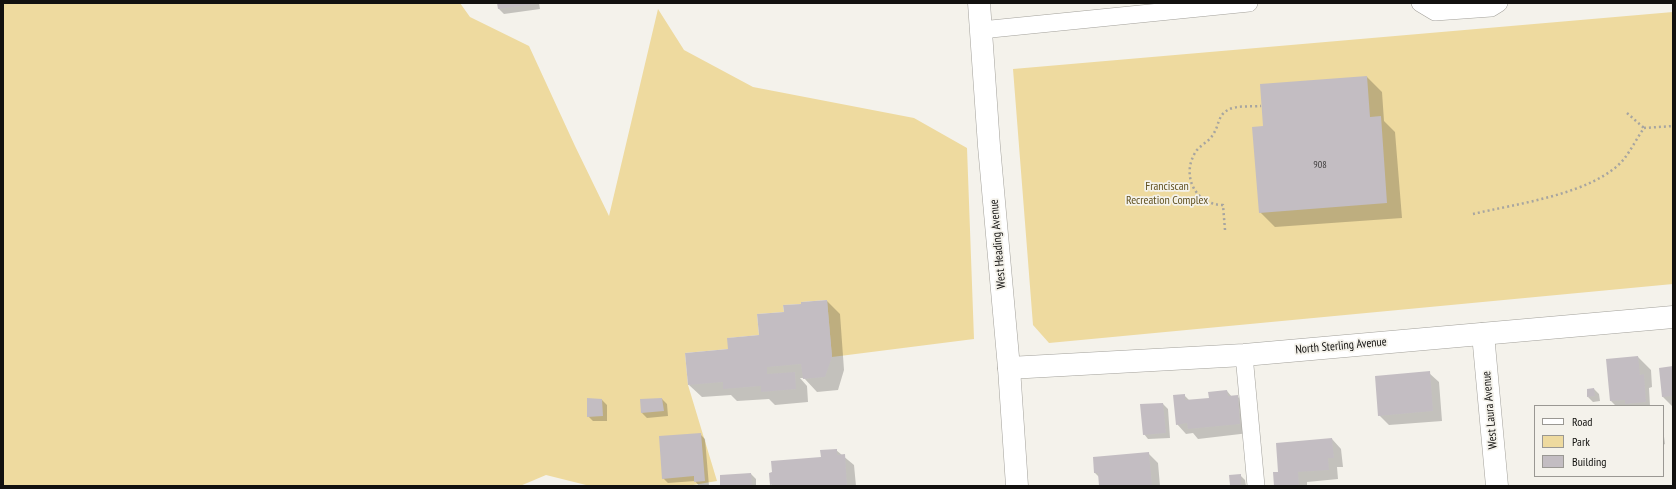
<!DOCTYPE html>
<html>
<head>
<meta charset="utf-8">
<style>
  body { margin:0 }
  #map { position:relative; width:1676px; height:489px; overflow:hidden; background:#f4f2eb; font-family:"PT Sans Narrow",sans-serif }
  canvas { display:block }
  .frame { position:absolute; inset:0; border:4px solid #12110f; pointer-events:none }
  .legend { position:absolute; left:1534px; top:405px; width:130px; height:72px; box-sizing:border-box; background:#f4f2eb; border:1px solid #9a9893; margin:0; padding:5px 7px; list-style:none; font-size:12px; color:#12110f }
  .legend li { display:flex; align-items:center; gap:8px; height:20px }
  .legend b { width:20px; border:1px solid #9a9893 }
</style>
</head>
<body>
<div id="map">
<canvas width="1676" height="489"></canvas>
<div class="frame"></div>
<ul class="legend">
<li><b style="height:5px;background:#fff"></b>Road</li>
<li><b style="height:11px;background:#eeda9f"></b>Park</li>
<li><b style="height:11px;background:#c3bdc2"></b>Building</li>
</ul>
</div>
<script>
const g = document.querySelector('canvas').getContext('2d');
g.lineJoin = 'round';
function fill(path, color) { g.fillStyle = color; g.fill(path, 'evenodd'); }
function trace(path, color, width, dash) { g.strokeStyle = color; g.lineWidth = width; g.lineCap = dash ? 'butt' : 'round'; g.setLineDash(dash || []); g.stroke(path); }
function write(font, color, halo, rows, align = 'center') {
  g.font = font + ' "PT Sans Narrow",sans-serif'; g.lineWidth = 3.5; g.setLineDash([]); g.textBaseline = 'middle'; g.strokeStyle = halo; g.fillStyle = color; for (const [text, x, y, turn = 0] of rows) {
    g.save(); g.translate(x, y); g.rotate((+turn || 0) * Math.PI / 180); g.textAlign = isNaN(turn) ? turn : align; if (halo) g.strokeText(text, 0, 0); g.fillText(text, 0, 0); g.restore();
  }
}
fill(new Path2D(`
  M 3,3 L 460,3 L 470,17 L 529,46 L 575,146 L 609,216 L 658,9 L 684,50 L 753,87 L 914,118 L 967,148 L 974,339 L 832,357 L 827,300 L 801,302 L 801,304 L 783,305 L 784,312 L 757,314 L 759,335 L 728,338 L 728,349 L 685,353 L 688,385 L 717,481 L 687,486 L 590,486 L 546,475 L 520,486 L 3,486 Z
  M 1673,12 L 1673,284 L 1049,343 L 1033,325 L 1013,69 Z`), '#eeda9f');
fill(new Path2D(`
  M 498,3 L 539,3 L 540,9 L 504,14 L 499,9 Z
  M 1367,77 L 1382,92 L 1384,121 L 1395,132 L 1402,218 L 1275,227 L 1260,212 L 1264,127 Z
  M 827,301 L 840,314 L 844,370 L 838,390 L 817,392 L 804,378 L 800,378 L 807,386 L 808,402 L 775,405 L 769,399 L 737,401 L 731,395 L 702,397 L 689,385 L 729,350 L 760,336 L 785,312 Z
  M 1638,357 L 1651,370 L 1652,387 L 1649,388 L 1650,406 L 1616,406 L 1611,401 Z
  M 1673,367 L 1673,406 L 1672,406 L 1663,397 Z
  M 1429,373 L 1439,382 L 1442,421 L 1389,425 L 1379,415 Z
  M 1594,389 L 1599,394 L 1600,401 L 1593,402 L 1588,397 Z
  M 1227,391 L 1232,397 L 1237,396 L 1247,406 L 1249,433 L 1198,439 L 1193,433 L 1186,434 L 1177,424 L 1184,395 L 1190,401 L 1210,399 Z
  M 662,399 L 667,404 L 668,416 L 647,418 L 642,413 L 641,400 Z
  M 602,400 L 607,405 L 607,421 L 593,421 L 588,416 Z
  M 1163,404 L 1168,409 L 1170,438 L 1148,439 L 1144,434 Z
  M 1663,429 L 1665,444 L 1663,445 Z
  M 700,434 L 705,439 L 709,486 L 699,486 L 695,481 L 668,483 L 663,478 Z
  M 1332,439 L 1341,449 L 1343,467 L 1337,467 L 1338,479 L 1307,482 L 1307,486 L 1275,486 L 1274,473 L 1280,473 Z
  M 836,450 L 854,465 L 856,486 L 773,486 L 771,484 Z
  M 1148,453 L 1158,463 L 1160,486 L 1100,486 L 1099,477 L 1095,473 Z
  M 751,474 L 756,479 L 756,486 L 721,486 Z
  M 1240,475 L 1245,480 L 1246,486 L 1232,486 L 1231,485 Z`), '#0003');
fill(new Path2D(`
  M 497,3 L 535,3 L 536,4 L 498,9 Z
  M 1367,76 L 1370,117 L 1381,116 L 1387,203 L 1259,213 L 1252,127 L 1263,126 L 1260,84 Z
  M 827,300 L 832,357 L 825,377 L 803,379 L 801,364 L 767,367 L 767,374 L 795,372 L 796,389 L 761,392 L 761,386 L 723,389 L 723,382 L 688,385 L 685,353 L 728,349 L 727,338 L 759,335 L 757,314 L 784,312 L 783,305 L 801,304 L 801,302 Z
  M 1638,356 L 1640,375 L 1644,374 L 1646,402 L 1625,404 L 1625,400 L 1610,401 L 1606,359 Z
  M 1673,366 L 1673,396 L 1662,397 L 1659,368 Z
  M 1430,371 L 1433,411 L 1378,416 L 1375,376 Z
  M 1594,388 L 1595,396 L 1587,397 L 1587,389 Z
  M 1227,390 L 1228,396 L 1238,395 L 1240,424 L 1188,429 L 1187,423 L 1176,425 L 1173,395 L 1185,394 L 1185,400 L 1209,398 L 1208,392 Z
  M 587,398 L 602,399 L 603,416 L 587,417 Z
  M 662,398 L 664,411 L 641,413 L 640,399 Z
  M 1163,403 L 1166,433 L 1143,435 L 1140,404 Z
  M 701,433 L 705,481 L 694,482 L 694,476 L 662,479 L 659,436 Z
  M 1332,438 L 1334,458 L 1328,458 L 1329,470 L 1298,472 L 1299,485 L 1274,486 L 1273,472 L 1278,472 L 1276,443 Z
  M 837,449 L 837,455 L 845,454 L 847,486 L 774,486 L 774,484 L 770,485 L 769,473 L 772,472 L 771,461 L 821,457 L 820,450 Z
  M 1149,452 L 1152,486 L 1099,486 L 1098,473 L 1094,473 L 1093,457 Z
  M 751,473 L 752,486 L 720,486 L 720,475 Z
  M 1241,474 L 1241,485 L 1230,485 L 1229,475 Z`), '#c3bdc2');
const service = new Path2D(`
  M 1420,3 L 1435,12 L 1491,8 L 1499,3
  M 981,30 L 1249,3
  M 1244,355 L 1256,486`);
const minor = new Path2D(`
  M 1483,334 L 1497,486
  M 1009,368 L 1017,486`);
const tertiary = new Path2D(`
  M 979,3 L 989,146 L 1009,368 L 1244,355 L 1673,317`);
trace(service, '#a2a09a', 18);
trace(minor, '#a2a09a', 23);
trace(tertiary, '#a2a09a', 23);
trace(new Path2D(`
  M 1627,113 L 1644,128
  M 1473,214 C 1515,204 1595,194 1624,159 C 1631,150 1637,138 1644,128 L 1673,126
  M 1225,230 L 1223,205 C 1194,205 1180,173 1197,150 C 1202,144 1210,141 1214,133 C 1219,125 1218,115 1228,110 C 1236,105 1252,107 1261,106`), '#a7a5a0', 2.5, [2, 3]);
trace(service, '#fff', 17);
trace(minor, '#fff', 22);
trace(tertiary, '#fff', 22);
write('10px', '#3e3c3c', null, [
  ["908",1320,165]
]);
write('12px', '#625221', '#f4f2eb', [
  ["Franciscan",1167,187],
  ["Recreation Complex",1167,201]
]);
write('12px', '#12110f', '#f4f2eb', [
  ["West Heading Avenue",998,244,-95],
  ["North Sterling Avenue",1341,346,-5],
  ["West Laura Avenue",1490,410,-95]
]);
</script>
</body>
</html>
